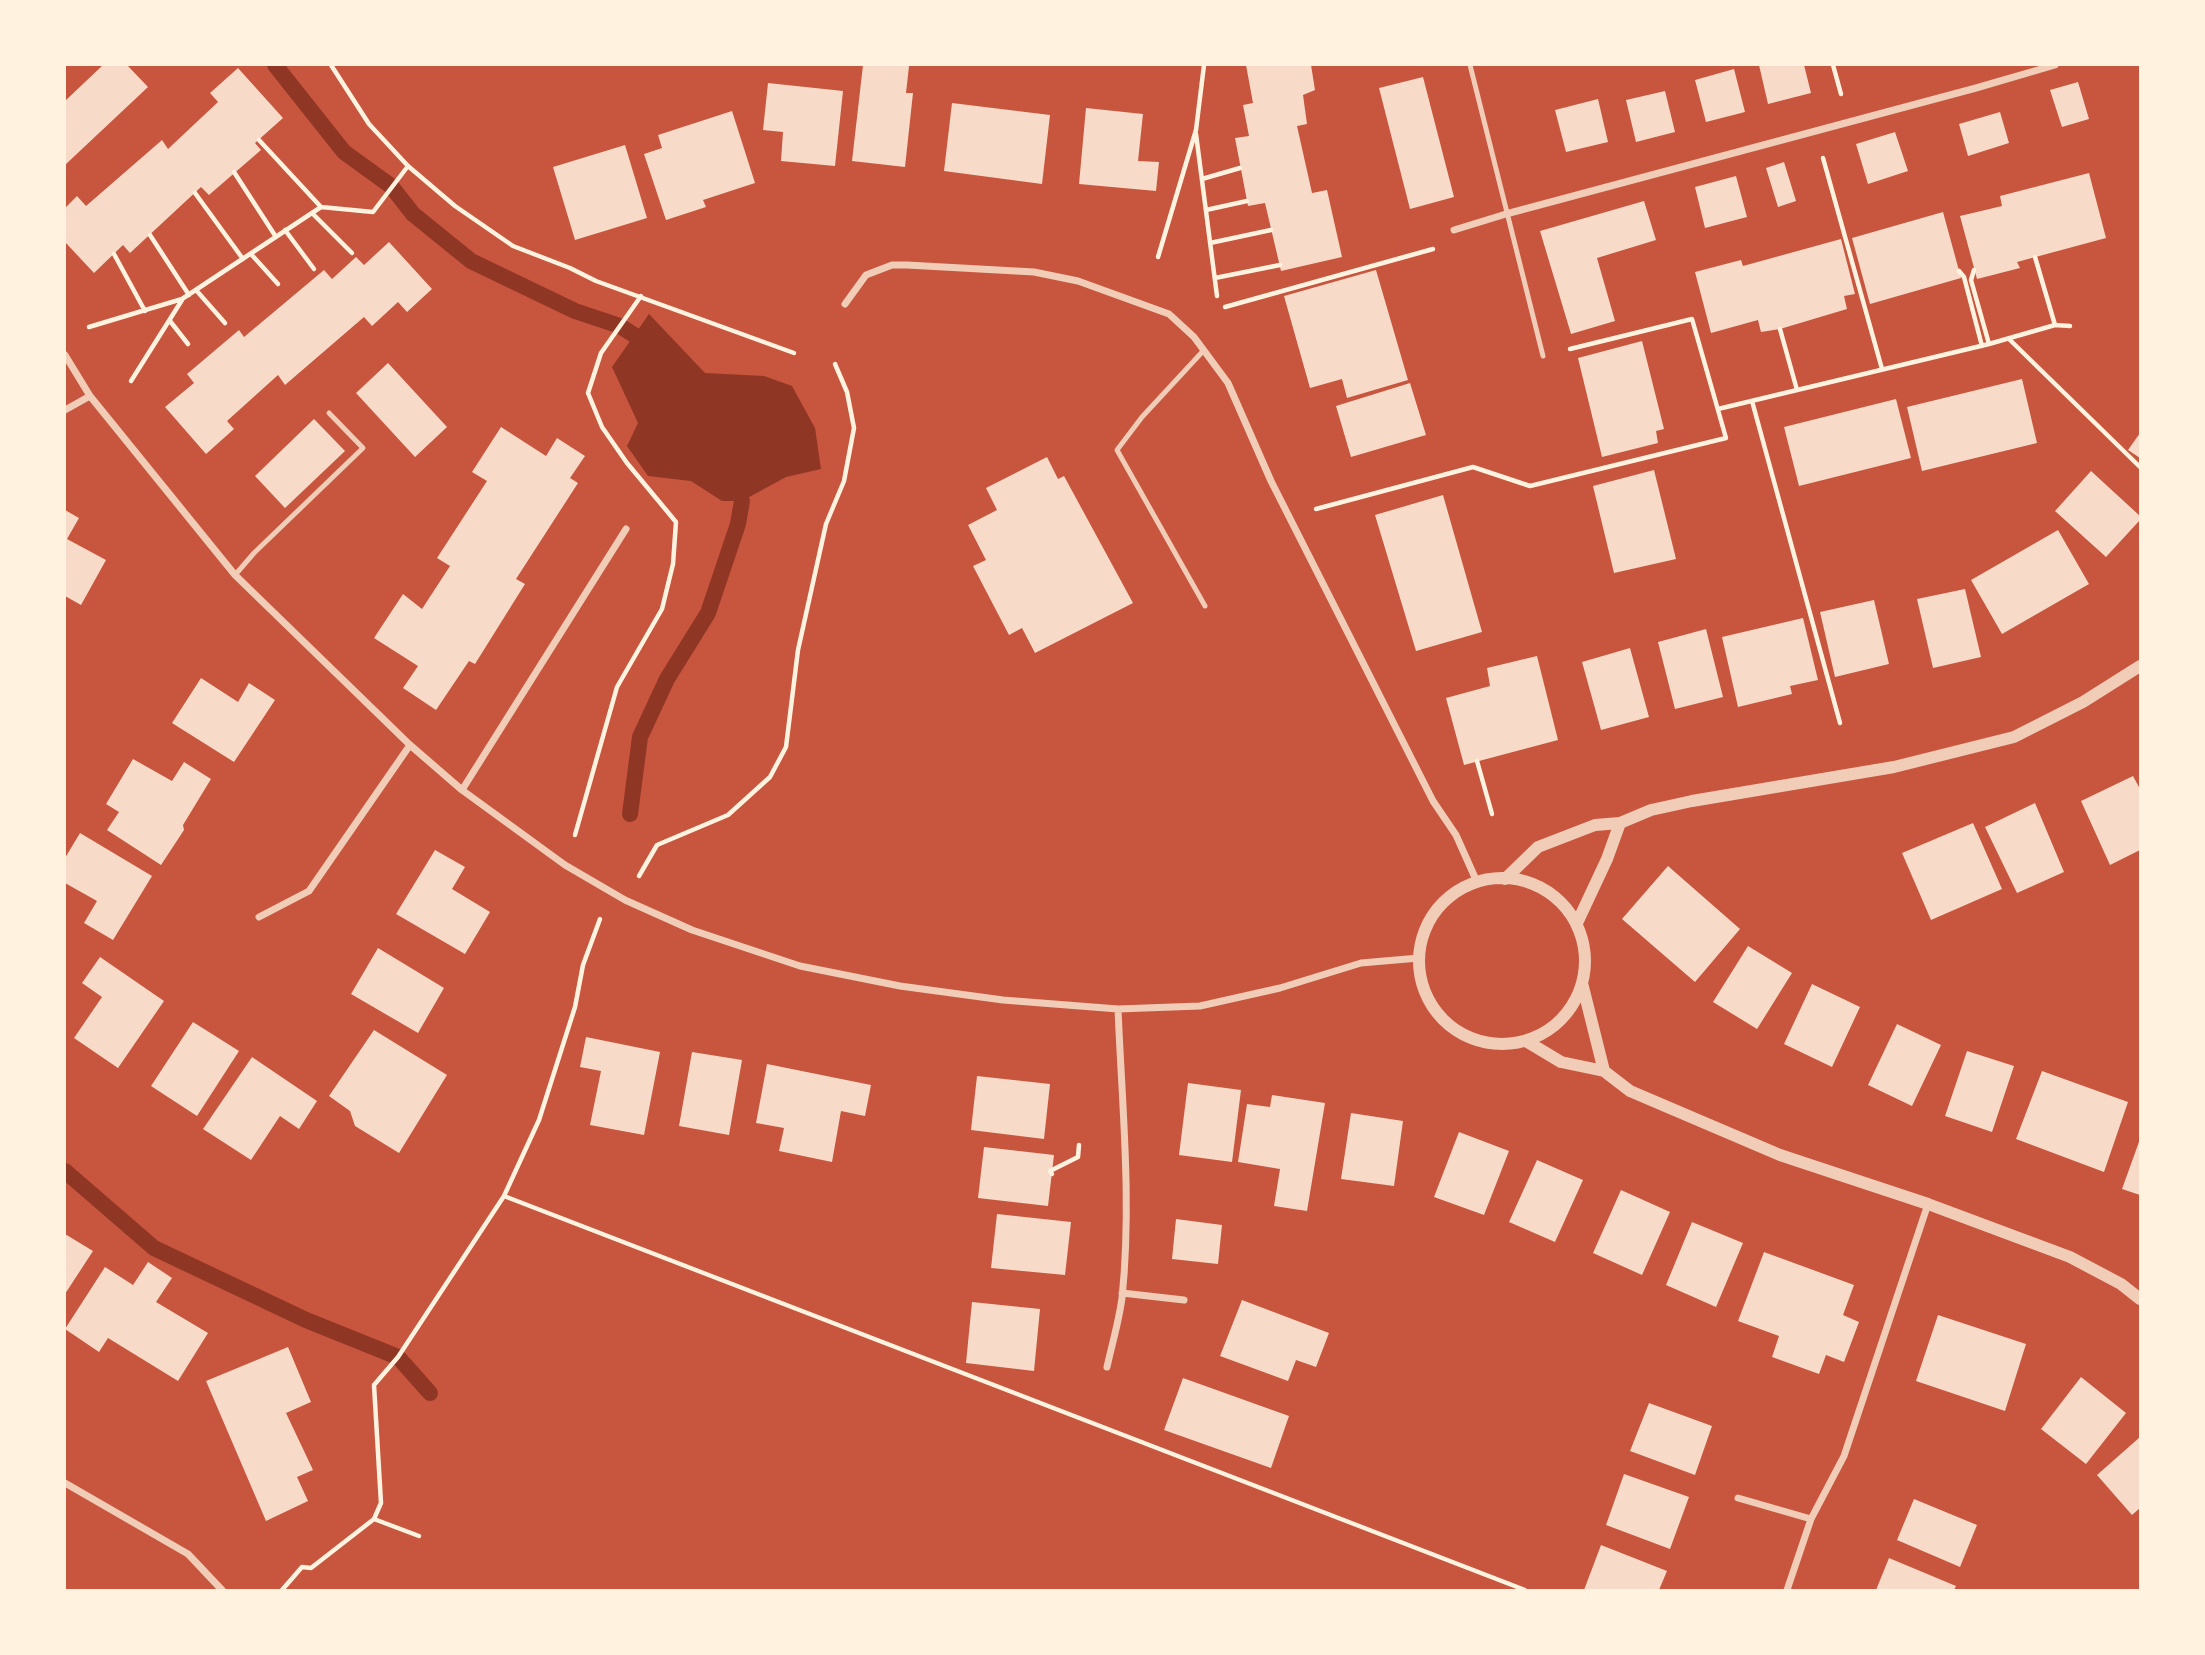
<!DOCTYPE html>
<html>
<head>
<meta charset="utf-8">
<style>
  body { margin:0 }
  #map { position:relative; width:2205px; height:1655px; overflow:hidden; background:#c8553d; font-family:"Work Sans",sans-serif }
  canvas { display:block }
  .frame { position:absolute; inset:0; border:66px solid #fff3e0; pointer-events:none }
</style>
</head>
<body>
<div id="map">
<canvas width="2205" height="1655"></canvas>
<div class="frame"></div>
</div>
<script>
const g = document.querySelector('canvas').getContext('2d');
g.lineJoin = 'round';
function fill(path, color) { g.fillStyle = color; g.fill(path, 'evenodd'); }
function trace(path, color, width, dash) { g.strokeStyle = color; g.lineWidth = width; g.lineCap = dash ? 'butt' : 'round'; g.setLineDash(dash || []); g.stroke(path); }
fill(new Path2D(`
  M 649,314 L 705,373 L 764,376 L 792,386 L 815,428 L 821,469 L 786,477 L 742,501 L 722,501 L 691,481 L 648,476 L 627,446 L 638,423 L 612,367 Z`), '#8f3625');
trace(new Path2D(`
  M 275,65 L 344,152 L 391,186 L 413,214 L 471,261 L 575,311 L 620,326 L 634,335
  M 630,814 L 640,737 L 667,679 L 708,613 L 738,524 L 742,501
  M 65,1171 L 154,1248 L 306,1320 L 398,1357 L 430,1393`), '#8f3625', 16);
fill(new Path2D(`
  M 103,65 L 127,65 L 148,87 L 65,165 L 65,101 Z
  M 863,65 L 909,66 L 906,93 L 913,93 L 905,167 L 852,161 Z
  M 1246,65 L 1311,65 L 1315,90 L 1303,95 L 1307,124 L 1297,126 L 1312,193 L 1327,190 L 1342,257 L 1281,271 L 1265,203 L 1248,206 L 1235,138 L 1249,136 L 1243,105 L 1253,103 Z
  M 1759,65 L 1804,65 L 1811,93 L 1768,104 Z
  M 238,68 L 283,118 L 255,143 L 261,150 L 209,195 L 201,187 L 130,253 L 123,245 L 94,273 L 65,242 L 65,208 L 77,196 L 86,206 L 162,140 L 168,149 L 218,102 L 210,93 Z
  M 1734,69 L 1745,112 L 1706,122 L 1695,80 Z
  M 1423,77 L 1454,197 L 1410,209 L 1379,88 Z
  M 2078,82 L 2089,119 L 2062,127 L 2050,90 Z
  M 768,83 L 843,91 L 835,166 L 781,161 L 783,132 L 763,130 Z
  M 1665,91 L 1675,132 L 1636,142 L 1626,100 Z
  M 1598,99 L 1608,142 L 1566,152 L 1555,110 Z
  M 952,103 L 1050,115 L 1042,184 L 944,171 Z
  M 1086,108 L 1143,114 L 1138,161 L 1159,162 L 1156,191 L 1079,184 Z
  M 732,111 L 755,183 L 703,200 L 706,207 L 666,220 L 644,154 L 662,148 L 658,135 Z
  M 2000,112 L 2009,143 L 1968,156 L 1959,124 Z
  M 1895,132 L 1908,171 L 1868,184 L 1856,144 Z
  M 625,145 L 647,218 L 575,240 L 553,167 Z
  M 1784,162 L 1796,201 L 1778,207 L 1766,168 Z
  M 2089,173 L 2106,238 L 2017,262 L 2020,268 L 1977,279 L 1960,216 L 2002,206 L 2000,196 Z
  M 1736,176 L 1747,217 L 1705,228 L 1695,187 Z
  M 1644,201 L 1656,240 L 1597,258 L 1615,321 L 1571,334 L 1540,231 Z
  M 1943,212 L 1961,278 L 1870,304 L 1852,238 Z
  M 1841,239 L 1855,294 L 1844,296 L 1847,309 L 1780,329 L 1761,332 L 1758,320 L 1711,333 L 1695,272 L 1741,260 L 1743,266 Z
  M 389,242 L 432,289 L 407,312 L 398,302 L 372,326 L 364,317 L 285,385 L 278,375 L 227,421 L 234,429 L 206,454 L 165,407 L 194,383 L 187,374 L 239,330 L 244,337 L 324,270 L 332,279 L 356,257 L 364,265 Z
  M 1376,270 L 1408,380 L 1347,398 L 1342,379 L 1310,388 L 1284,296 Z
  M 1642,341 L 1664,429 L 1656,431 L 1658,443 L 1602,457 L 1578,358 Z
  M 388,363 L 447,427 L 415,457 L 356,393 Z
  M 2022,379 L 2037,443 L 1922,471 L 1907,407 Z
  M 1410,383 L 1426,435 L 1351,457 L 1336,406 Z
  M 1896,399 L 1911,458 L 1799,486 L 1784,427 Z
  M 314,419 L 345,451 L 285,508 L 255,476 Z
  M 501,427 L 546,456 L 557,438 L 585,456 L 570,478 L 578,483 L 516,579 L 525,584 L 475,664 L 469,661 L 436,710 L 403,688 L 418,666 L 374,638 L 403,594 L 422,609 L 450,566 L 437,558 L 487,481 L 472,472 Z
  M 2140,433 L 2140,458 L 2128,450 Z
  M 1047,457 L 1058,479 L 1064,476 L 1133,603 L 1035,653 L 1022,628 L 1009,635 L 973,566 L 986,560 L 968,525 L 997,510 L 986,488 Z
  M 1654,470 L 1676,559 L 1614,573 L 1593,486 Z
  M 2091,471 L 2140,516 L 2140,520 L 2106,557 L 2055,511 Z
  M 1443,495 L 1482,632 L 1416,651 L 1375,515 Z
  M 65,510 L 79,518 L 67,539 L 106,560 L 81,605 L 65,596 Z
  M 2058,530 L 2089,584 L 2002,634 L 1971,580 Z
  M 1965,589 L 1981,657 L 1933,668 L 1917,599 Z
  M 1874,600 L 1889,664 L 1835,677 L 1820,612 Z
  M 1803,618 L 1818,680 L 1790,686 L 1792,694 L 1738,707 L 1722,637 Z
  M 1706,629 L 1723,697 L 1675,709 L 1658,642 Z
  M 1630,648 L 1649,717 L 1601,730 L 1582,662 Z
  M 1537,656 L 1558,740 L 1464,765 L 1446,698 L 1490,686 L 1487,668 Z
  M 201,678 L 238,702 L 249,683 L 275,700 L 234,762 L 172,723 Z
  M 133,759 L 172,781 L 184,762 L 211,779 L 183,825 L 184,830 L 161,865 L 107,830 L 119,812 L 106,804 Z
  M 2133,776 L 2140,789 L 2140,850 L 2110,865 L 2081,801 Z
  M 2035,803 L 2064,872 L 2017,893 L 1985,827 Z
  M 1973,823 L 2002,889 L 1931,920 L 1902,853 Z
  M 80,833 L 152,876 L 113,940 L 84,923 L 97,901 L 65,883 L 65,858 Z
  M 435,850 L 465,867 L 452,889 L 490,912 L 465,954 L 396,914 Z
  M 1668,866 L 1740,929 L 1695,982 L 1622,919 Z
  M 1748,946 L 1792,973 L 1757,1029 L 1713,1002 Z
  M 378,948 L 444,988 L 418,1033 L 351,994 Z
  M 100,957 L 164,1001 L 118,1068 L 74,1038 L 102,997 L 82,983 Z
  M 1812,984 L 1860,1007 L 1832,1067 L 1784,1044 Z
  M 193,1022 L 239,1051 L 197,1116 L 151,1086 Z
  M 1897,1024 L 1941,1045 L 1912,1106 L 1868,1085 Z
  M 374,1030 L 447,1075 L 399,1153 L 355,1126 L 350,1111 L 329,1096 Z
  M 586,1037 L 660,1052 L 644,1135 L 590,1125 L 601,1071 L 580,1067 Z
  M 1967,1051 L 2014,1066 L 1992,1132 L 1945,1116 Z
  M 692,1052 L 742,1060 L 729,1135 L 679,1126 Z
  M 252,1057 L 317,1101 L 299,1129 L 280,1116 L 251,1160 L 203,1129 Z
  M 767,1064 L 871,1085 L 865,1116 L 841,1111 L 832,1162 L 779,1151 L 784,1128 L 756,1123 Z
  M 2042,1071 L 2128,1102 L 2104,1172 L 2016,1139 Z
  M 977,1076 L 1050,1084 L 1044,1139 L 971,1130 Z
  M 1188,1083 L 1241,1090 L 1232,1162 L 1179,1155 Z
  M 1272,1095 L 1325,1103 L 1307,1211 L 1274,1206 L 1280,1169 L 1238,1162 L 1247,1104 L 1270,1107 Z
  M 1351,1113 L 1403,1121 L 1394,1186 L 1341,1179 Z
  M 1459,1132 L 1509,1151 L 1484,1215 L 1434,1197 Z
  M 2140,1139 L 2140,1195 L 2122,1189 Z
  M 984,1147 L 1054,1155 L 1048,1206 L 978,1198 Z
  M 1537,1160 L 1583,1180 L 1555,1242 L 1509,1222 Z
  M 1621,1190 L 1670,1212 L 1642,1275 L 1593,1253 Z
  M 997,1214 L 1071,1222 L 1065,1275 L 991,1268 Z
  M 1176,1219 L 1222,1225 L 1218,1264 L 1172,1259 Z
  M 1692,1222 L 1743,1243 L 1716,1307 L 1666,1285 Z
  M 65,1234 L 93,1251 L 65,1294 Z
  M 1764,1252 L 1854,1285 L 1843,1315 L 1859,1322 L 1844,1362 L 1826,1355 L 1819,1374 L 1772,1357 L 1779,1336 L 1738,1321 Z
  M 148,1262 L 172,1278 L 156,1302 L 208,1333 L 178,1381 L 108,1338 L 99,1352 L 65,1329 L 105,1267 L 133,1285 Z
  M 1242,1300 L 1329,1333 L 1316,1367 L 1296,1360 L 1288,1381 L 1220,1356 Z
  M 972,1302 L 1040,1309 L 1034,1371 L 966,1363 Z
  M 1938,1315 L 2026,1344 L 2005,1411 L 1916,1381 Z
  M 288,1347 L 311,1402 L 286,1413 L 313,1470 L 297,1477 L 308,1501 L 266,1521 L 206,1381 Z
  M 2081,1377 L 2126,1413 L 2086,1464 L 2041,1429 Z
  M 1183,1378 L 1289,1416 L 1271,1468 L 1164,1430 Z
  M 1649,1403 L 1712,1426 L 1695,1475 L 1630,1451 Z
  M 2140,1437 L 2140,1508 L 2132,1515 L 2097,1475 Z
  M 1624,1474 L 1689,1497 L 1670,1549 L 1606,1525 Z
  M 1914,1499 L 1977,1525 L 1960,1567 L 1897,1540 Z
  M 1601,1545 L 1667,1571 L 1659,1590 L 1584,1590 Z
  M 1889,1558 L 1956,1586 L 1954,1590 L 1876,1590 Z`), '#f7dbc8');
trace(new Path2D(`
  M 331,65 L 369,124 L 408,166 L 455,206 L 513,246 L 570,268 L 596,281 L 794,353
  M 1833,65 L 1841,94
  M 1196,134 L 1217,296
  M 259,140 L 321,207
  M 1823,158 L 1882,369
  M 234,172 L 276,237
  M 1202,179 L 1240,168
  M 195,193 L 243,259
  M 1206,210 L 1247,201
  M 312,213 L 352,253
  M 285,230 L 314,269
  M 150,235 L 189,295
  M 1210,243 L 1271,230
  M 114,254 L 145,311
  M 251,254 L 278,284
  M 1158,257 L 1196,130 L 1204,65
  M 2035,257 L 2055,325
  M 1974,270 L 1971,280 L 1989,344
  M 1959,271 L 1964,277 L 1982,346
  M 1215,278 L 1280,265
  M 196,290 L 225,323
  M 1225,307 L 1433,249
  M 170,321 L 188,344
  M 89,327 L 182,299 L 321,207 L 373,212 L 408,166
  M 1780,329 L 1797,390
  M 2009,339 L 2140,467
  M 131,381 L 182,300
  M 1752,401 L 1840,723
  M 1718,409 L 1989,344 L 2055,325 L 2070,326
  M 1316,509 L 1473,467 L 1530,486 L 1726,438 L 1692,319 L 1570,349
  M 1477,761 L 1492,814
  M 575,835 L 617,687 L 662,609 L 673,564 L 676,522 L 627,463 L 602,427 L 588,393 L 601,353 L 641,296
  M 639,876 L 657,845 L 728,815 L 770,777 L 786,747 L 798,650 L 826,524 L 844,481 L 854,428 L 847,392 L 835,364
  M 1052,1174 L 1050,1171 L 1078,1157 L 1079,1145
  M 504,1196 L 1525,1590
  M 374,1519 L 419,1536
  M 282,1590 L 302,1567 L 311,1568 L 374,1519 L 381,1503 L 374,1385 L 398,1357 L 504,1196 L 539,1120 L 575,1007 L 583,965 L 600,919`), '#fff3e0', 4.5);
trace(new Path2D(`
  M 1470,65 L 1543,356
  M 1204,350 L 1142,417 L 1117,450 L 1205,606
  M 235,575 L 254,553 L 363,448 L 329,413`), '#f1ccb7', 5);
trace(new Path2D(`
  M 1454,230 L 1506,214 L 1976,88 L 2055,65
  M 845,304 L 866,275 L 892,265 L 907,265 L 1034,272 L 1078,281 L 1169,314 L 1194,337 L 1228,383 L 1271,481 L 1433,801 L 1456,835 L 1477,882
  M 65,355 L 90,396 L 235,575 L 410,745 L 462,790 L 565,865 L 625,900 L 692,930 L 800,966 L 900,986 L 1003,1000 L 1118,1009 L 1200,1006 L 1280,988 L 1361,963 L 1419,958
  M 65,410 L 90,396
  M 462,790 L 626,529
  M 259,917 L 309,891 L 410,745
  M 1122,1293 L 1184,1300
  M 1107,1367 C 1112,1344 1119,1321 1122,1298 C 1132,1202 1122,1106 1118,1009
  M 65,1483 L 188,1554 L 222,1590
  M 1738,1498 L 1811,1519
  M 1787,1590 L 1811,1519 L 1844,1456 L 1928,1204`), '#f1ccb7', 7);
trace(new Path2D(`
  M1419 961a83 83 0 1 1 166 0a83 83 0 1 1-166 0Z
  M 1505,879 L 1538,847 L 1595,825 L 1620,823 L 1651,810 L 1692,801 L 1894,767 L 2014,737 L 2083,702 L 2140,666
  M 1578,921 L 1607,859 L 1620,823
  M 1582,983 L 1604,1071
  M 1526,1041 L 1561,1062 L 1604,1071 L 1630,1091 L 1780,1155 L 1928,1204 L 2070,1257 L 2121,1284 L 2140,1299`), '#f1ccb7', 12);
</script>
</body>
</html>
